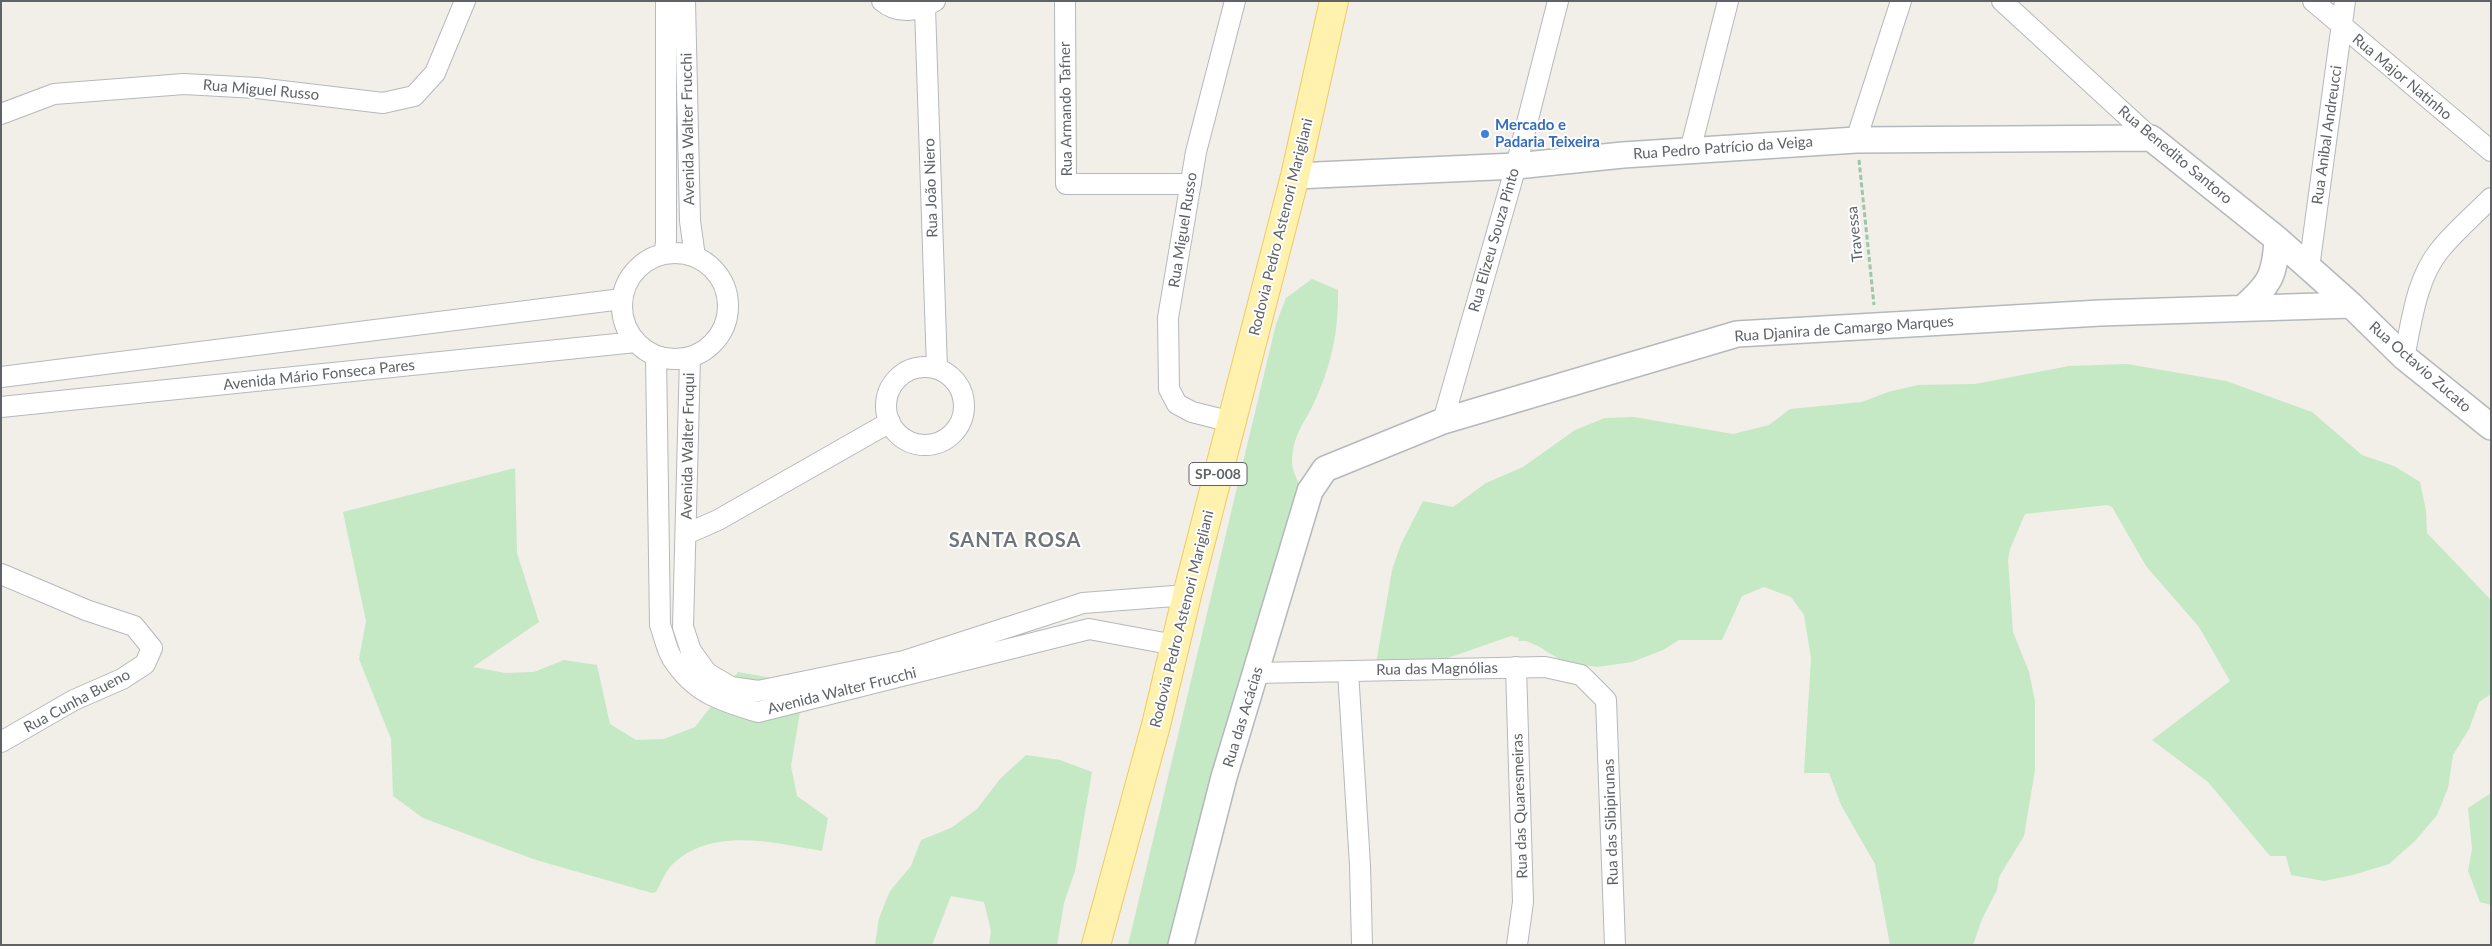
<!DOCTYPE html>
<html>
<head>
<meta charset="utf-8">
<style>
  body { margin:0 }
  #map { position:relative; width:2492px; height:946px; overflow:hidden; background:#f1efe8; font-family:Lato,sans-serif }
  canvas { display:block }
  .frame { position:absolute; inset:0; border:2px solid #5f6368; pointer-events:none }
</style>
</head>
<body>
<div id="map">
<canvas width="2492" height="946"></canvas>
<div class="frame"></div>
</div>
<script>
const g = document.querySelector('canvas').getContext('2d');
g.lineJoin = 'round';
function fill(path, color) { g.fillStyle = color; g.fill(path, 'evenodd'); }
function trace(path, color, width, dash) { g.strokeStyle = color; g.lineWidth = width; g.lineCap = dash ? 'butt' : 'round'; g.setLineDash(dash || []); g.stroke(path); }
function write(font, color, halo, rows, align = 'center') {
  g.font = font + ' Lato,sans-serif'; g.lineWidth = 4; g.setLineDash([]); g.textBaseline = 'middle'; g.strokeStyle = halo; g.fillStyle = color; for (const [text, x, y, turn = 0] of rows) {
    g.save(); g.translate(x, y); g.rotate((+turn || 0) * Math.PI / 180); g.textAlign = isNaN(turn) ? turn : align; if (halo) g.strokeText(text, 0, 0); g.fillText(text, 0, 0); g.restore();
  }
}
fill(new Path2D(`
  M 1312,279 L 1338,290 C 1339,330 1331,368 1313,405 C 1302,427 1293,435 1292,462 C 1292,472 1300,485 1304,494 L 1177,945 L 1128,945 L 1276,324 L 1286,298 Z
  M 2127,364 L 2226,381 L 2312,412 L 2362,455 L 2394,466 L 2420,482 L 2426,511 L 2427,533 L 2491,600 L 2491,694 L 2479,702 L 2469,729 L 2453,755 L 2448,788 L 2437,815 L 2416,840 L 2389,864 L 2353,875 L 2324,881 L 2291,875 L 2286,856 L 2270,856 L 2208,782 L 2152,740 L 2230,681 L 2199,627 L 2146,566 L 2112,507 L 2107,505 L 2025,514 L 2010,549 L 2008,560 L 2013,632 L 2029,672 L 2035,701 L 2035,770 L 2024,836 L 1999,877 L 1997,890 L 1982,919 L 1973,945 L 1890,945 L 1875,864 L 1841,805 L 1829,773 L 1804,773 L 1811,658 L 1804,615 L 1791,597 L 1764,587 L 1742,596 L 1722,640 L 1679,640 L 1663,650 L 1632,662 L 1597,667 L 1564,662 L 1538,646 L 1526,641 L 1518,641 L 1519,638 L 1511,636 L 1445,659 L 1376,664 L 1392,570 L 1401,544 L 1423,501 L 1453,507 L 1486,483 L 1523,467 L 1575,430 L 1605,418 L 1634,417 L 1733,434 L 1769,425 L 1790,409 L 1862,402 L 1888,392 L 1918,385 L 1975,384 L 2069,366 Z
  M 515,468 L 517,553 L 539,622 L 473,667 L 505,673 L 534,672 L 564,660 L 597,665 L 610,724 L 636,740 L 664,739 L 695,727 L 738,672 L 772,678 L 802,700 L 791,766 L 797,796 L 828,818 L 822,851 C 774,843 712,826 672,865 C 665,872 661,883 656,892 L 652,893 L 536,860 L 423,818 L 393,796 L 391,739 L 359,659 L 366,621 L 343,512 Z
  M 1026,755 L 1060,760 L 1092,772 L 1075,871 L 1064,903 L 1057,945 L 989,945 L 991,931 L 984,902 L 951,896 L 932,945 L 875,945 L 879,918 L 890,891 L 911,866 L 921,840 L 951,828 L 977,809 L 1000,779 Z
  M 2491,793 L 2491,905 L 2480,902 L 2468,871 L 2472,849 L 2468,808 Z`), '#c5e8c5');
const minor = new Path2D(`
  M 685,1 L 690,221 L 695,257
  M 882,1 C 898,15 919,11 935,1
  M 1065,1 L 1066,184 L 1191,184
  M 2002,1 L 2151,138
  M 2313,1 L 2491,151
  M 925,7 L 937,369
  M 1,114 L 54,94 L 184,84 L 257,88 L 383,103 L 414,96 L 435,73 L 465,1
  M 1856,140 L 1901,1
  M 1690,151 L 1728,1
  M622 306a53 53 0 1 1 106 0a53 53 0 1 1-106 0Z
  M 664,254 L 666,243 L 666,1
  M 2309,268 L 2345,1
  M 656,356 L 660,625 C 664,635 666,648 672,658 C 694,693 721,701 758,712 L 1089,629 L 1175,645
  M 690,357 L 683,627 L 691,651 L 707,673 L 731,687 L 758,691 L 904,661 L 1083,603 L 1187,595
  M 2404,357 C 2412,321 2416,280 2439,251 C 2454,232 2474,215 2491,198
  M886 406a39 39 0 1 1 78 0a39 39 0 1 1-78 0Z
  M 1,377 L 622,299
  M 1,407 L 636,342
  M 1443,421 L 1516,166 L 1558,1
  M 1232,422 L 1192,412 L 1177,404 L 1169,389 L 1168,318 L 1196,152 L 1235,1
  M 686,534 L 718,520 L 890,422
  M 1,574 L 86,610 L 134,626 L 152,648 L 145,664 L 122,679 L 74,700 L 1,742
  M 1516,667 L 1523,902 L 1517,945
  M 1348,671 L 1360,865 L 1362,945
  M 1256,673 L 1545,667 L 1581,675 L 1606,700 L 1615,945`);
const tertiary = new Path2D(`
  M 1295,176 L 1516,166 L 1623,155 L 1856,140 L 2151,138 L 2277,239 L 2351,305 L 2404,357 L 2491,427
  M 2243,308 C 2270,284 2275,276 2277,239
  M 1181,945 L 1224,777 L 1310,491 L 1325,469 L 1443,421 L 1737,334 L 2100,313 L 2351,305`);
const primary = new Path2D(`
  M 1096,945 L 1156,725 L 1187,595 L 1295,176 L 1334,1`);
trace(minor, '#b5b8bc', 22);
trace(tertiary, '#b5b8bc', 28);
trace(primary, '#f2c960', 30);
trace(new Path2D(`
  M 1859,160 L 1874,305`), '#9cc7a9', 3, [5, 2.5]);
trace(minor, '#fff', 20);
trace(tertiary, '#fff', 25);
trace(primary, '#fff2af', 28);
for (const [x, y, r, color] of [
  [1485,134,5,"#3f7fe0"]
]) { const dot = new Path2D(); dot.arc(x, y, r, 0, 2 * Math.PI); g.fillStyle = color; g.fill(dot); trace(dot, '#fff', 2); }
for (const [x, y, w] of [
  [1218,474,58]
]) { const box = new Path2D(); box.roundRect(x - w / 2, y - 11.5, w, 23, 4); g.fillStyle = '#fff'; g.fill(box); trace(box, '#5f6368', 1); }
write('bold 14px', '#5f6368', null, [
  ["SP-008",1218,474]
]);
write('15px', '#5f6368', '#fff', [
  ["Rua Major Natinho",2402,77,40],
  ["Rua Miguel Russo",261,90,5],
  ["Rua Armando Tafner",1066,109,-91],
  ["Avenida Walter Frucchi",688,129,-91],
  ["Rua Anibal Andreucci",2327,135,-82],
  ["Rua Pedro Patrício da Veiga",1723,148,-4],
  ["Rua Benedito Santoro",2175,155,40],
  ["Rua João Niero",931,188,-92],
  ["Rodovia Pedro Astenori Marigliani",1281,227,-76],
  ["Rua Miguel Russo",1183,230,-81],
  ["Travessa",1855,234,-96],
  ["Rua Elizeu Souza Pinto",1494,240,-74],
  ["Rua Djanira de Camargo Marques",1844,329,-4],
  ["Rua Octavio Zucato",2420,367,41],
  ["Avenida Mário Fonseca Pares",319,375,-6],
  ["Avenida Walter Fruqui",688,446,-89],
  ["Rodovia Pedro Astenori Marigliani",1182,619,-76],
  ["Rua das Magnólias",1437,669,-1],
  ["Avenida Walter Frucchi",842,691,-14],
  ["Rua Cunha Bueno",77,701,-28],
  ["Rua das Acácias",1243,717,-73],
  ["Rua das Quaresmeiras",1520,806,-92],
  ["Rua das Sibipirunas",1611,822,-92]
]);
write('bold 15px', '#366cbe', '#fff', [
  ["Mercado e",1495,125],
  ["Padaria Teixeira",1495,142]
], 'left');
g.letterSpacing = '1px';
write('bold 20px', '#70757a', '#fff', [
  ["SANTA ROSA",1015,541]
]);
g.letterSpacing = '0px';
</script>
</body>
</html>
